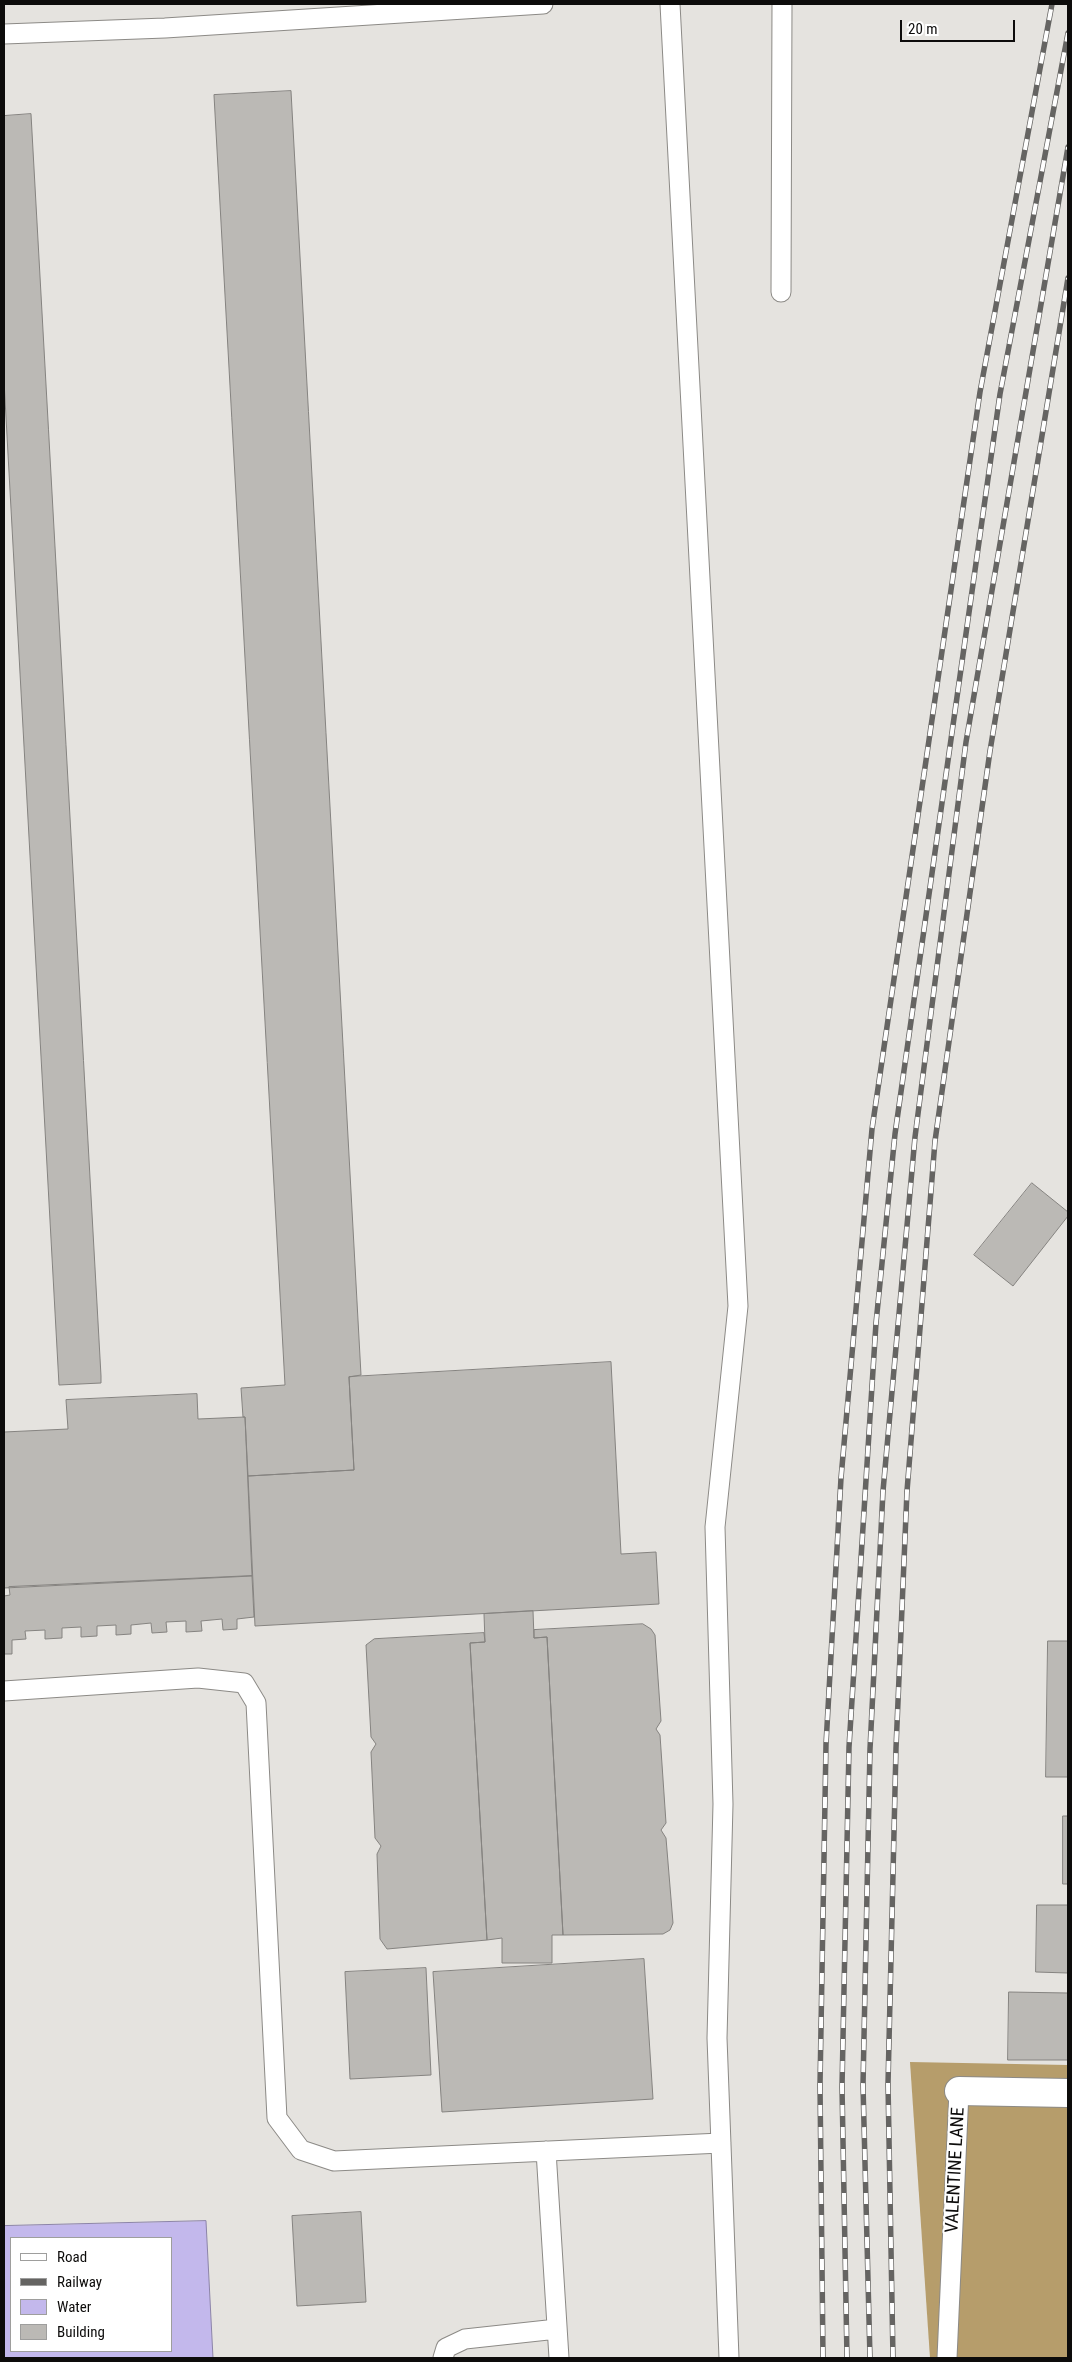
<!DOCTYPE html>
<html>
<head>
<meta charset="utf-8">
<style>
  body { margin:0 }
  #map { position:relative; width:1072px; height:2362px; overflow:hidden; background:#e5e3df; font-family:"Roboto Condensed",sans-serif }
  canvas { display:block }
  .frame { position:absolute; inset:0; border:5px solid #0d0c0b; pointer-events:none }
  .legend { position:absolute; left:10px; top:2237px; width:162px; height:115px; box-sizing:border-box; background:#fff; border:1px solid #9e9e9d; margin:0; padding:6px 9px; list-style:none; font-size:15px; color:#0d0c0b }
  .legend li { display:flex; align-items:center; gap:10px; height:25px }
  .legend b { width:25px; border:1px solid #9e9e9d }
  .scale { position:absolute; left:900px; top:20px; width:115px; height:22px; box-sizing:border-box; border:2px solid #0d0c0b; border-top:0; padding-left:6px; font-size:15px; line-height:18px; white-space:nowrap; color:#0d0c0b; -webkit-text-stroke:4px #fff; paint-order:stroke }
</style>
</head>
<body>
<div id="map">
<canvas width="1072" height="2362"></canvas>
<div class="frame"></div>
<ul class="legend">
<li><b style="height:6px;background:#fff"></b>Road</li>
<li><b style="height:6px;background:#656462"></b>Railway</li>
<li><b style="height:14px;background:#c3b8ec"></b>Water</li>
<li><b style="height:14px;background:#bbb9b5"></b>Building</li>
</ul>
<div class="scale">20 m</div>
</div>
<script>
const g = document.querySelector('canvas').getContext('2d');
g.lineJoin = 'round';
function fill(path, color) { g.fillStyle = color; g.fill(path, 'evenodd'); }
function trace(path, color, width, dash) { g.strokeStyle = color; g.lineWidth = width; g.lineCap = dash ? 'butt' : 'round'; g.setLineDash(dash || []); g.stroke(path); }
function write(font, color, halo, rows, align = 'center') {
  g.font = font + ' "Roboto Condensed",sans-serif'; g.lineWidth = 4; g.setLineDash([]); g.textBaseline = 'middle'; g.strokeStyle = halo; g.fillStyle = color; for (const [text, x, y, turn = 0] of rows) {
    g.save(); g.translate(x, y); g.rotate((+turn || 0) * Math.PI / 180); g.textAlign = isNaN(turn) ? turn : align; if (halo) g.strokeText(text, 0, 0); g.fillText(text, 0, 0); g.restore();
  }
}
fill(new Path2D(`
  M 910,2062 L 1068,2065 L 1068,2358 L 930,2358 Z`), '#b69d6b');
const water = new Path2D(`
  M 206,2221 L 213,2358 L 4,2358 L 4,2226 ZM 11,2238 L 171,2238 L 171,2351 L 11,2351 Z`);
fill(water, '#c3b8ec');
trace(water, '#8c84a8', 1);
const building = new Path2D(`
  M 291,91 L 361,1375 L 349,1377 L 354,1470 L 248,1476 L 245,1417 L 243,1417 L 241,1388 L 285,1385 L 214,95 Z
  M 31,114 L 101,1376 L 101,1383 L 59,1385 L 4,381 L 4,116 Z
  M 1032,1183 L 1068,1212 L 1068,1216 L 1013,1286 L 974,1255 Z
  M 611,1362 L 621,1554 L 656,1552 L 659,1604 L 255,1626 L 248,1476 L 354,1470 L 349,1377 Z
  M 197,1394 L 198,1419 L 245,1417 L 252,1576 L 4,1588 L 4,1432 L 68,1429 L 66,1400 Z
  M 252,1576 L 254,1617 L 237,1619 L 237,1629 L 223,1630 L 222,1619 L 201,1621 L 202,1631 L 186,1632 L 186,1621 L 166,1622 L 167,1632 L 152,1633 L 151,1623 L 131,1625 L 131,1634 L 116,1635 L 116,1625 L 97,1626 L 97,1636 L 81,1637 L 81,1627 L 62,1628 L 62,1638 L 45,1639 L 45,1630 L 25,1631 L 26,1639 L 12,1640 L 12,1654 L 4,1654 L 4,1596 L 10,1595 L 9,1587 Z
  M 533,1611 L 534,1638 L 547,1637 L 563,1935 L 552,1935 L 552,1963 L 502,1963 L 502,1938 L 487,1940 L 470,1643 L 485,1642 L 484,1614 Z
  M 643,1624 L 651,1629 L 655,1635 L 661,1721 L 656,1729 L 660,1735 L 666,1823 L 661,1830 L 666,1838 L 673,1923 L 670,1930 L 663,1934 L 563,1935 L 547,1637 L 534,1638 L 534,1630 Z
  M 484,1633 L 485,1642 L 470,1643 L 487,1940 L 387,1949 L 380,1939 L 377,1854 L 381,1846 L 375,1838 L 371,1752 L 376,1744 L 371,1737 L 366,1645 L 374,1639 Z
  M 1048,1641 L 1068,1641 L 1068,1777 L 1046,1777 Z
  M 1063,1816 L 1068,1816 L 1068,1884 L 1063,1884 Z
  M 1037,1905 L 1068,1905 L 1068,1973 L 1036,1972 Z
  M 644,1959 L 653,2099 L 442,2112 L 433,1972 Z
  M 426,1968 L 431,2075 L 350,2079 L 345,1972 Z
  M 1009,1992 L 1068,1993 L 1068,2060 L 1008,2060 Z
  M 361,2212 L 366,2302 L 297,2306 L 292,2216 Z`);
fill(building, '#bbb9b5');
trace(building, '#858380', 1);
const service = new Path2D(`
  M 670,4 L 738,1306 L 715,1527 L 723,1804 L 717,2038 L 729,2358
  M 4,34 L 165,28 L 543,4
  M 781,292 L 782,4
  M 4,1691 L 198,1678 L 244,1683 L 256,1703 L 277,2118 L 301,2150 L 334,2161 L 721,2143
  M 546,2151 L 559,2358
  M 443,2358 L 446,2348 L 465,2339 L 557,2329
  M 947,2358 L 959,2091`);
const minor = new Path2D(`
  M 959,2091 L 1068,2093`);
trace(service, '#8c8a86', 21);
trace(minor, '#8c8a86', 30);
trace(service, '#fff', 19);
trace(minor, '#fff', 28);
const rail = new Path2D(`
  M 823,2358 L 820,2085 L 826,1744 L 841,1478 L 872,1129 L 980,392 L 1052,4
  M 847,2358 L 842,2087 L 849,1747 L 876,1323 L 895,1134 L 1000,394 L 1068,33
  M 870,2358 L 863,2085 L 870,1749 L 883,1491 L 915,1137 L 966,742 L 1068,147
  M 893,2358 L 888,2084 L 896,1748 L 907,1491 L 935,1141 L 990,751 L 1068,278`);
trace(rail, '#656462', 5.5);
trace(rail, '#fff', 4, [11]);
write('18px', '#0d0c0b', '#fff', [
  ["VALENTINE LANE",956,2170,-87]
]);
</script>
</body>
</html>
